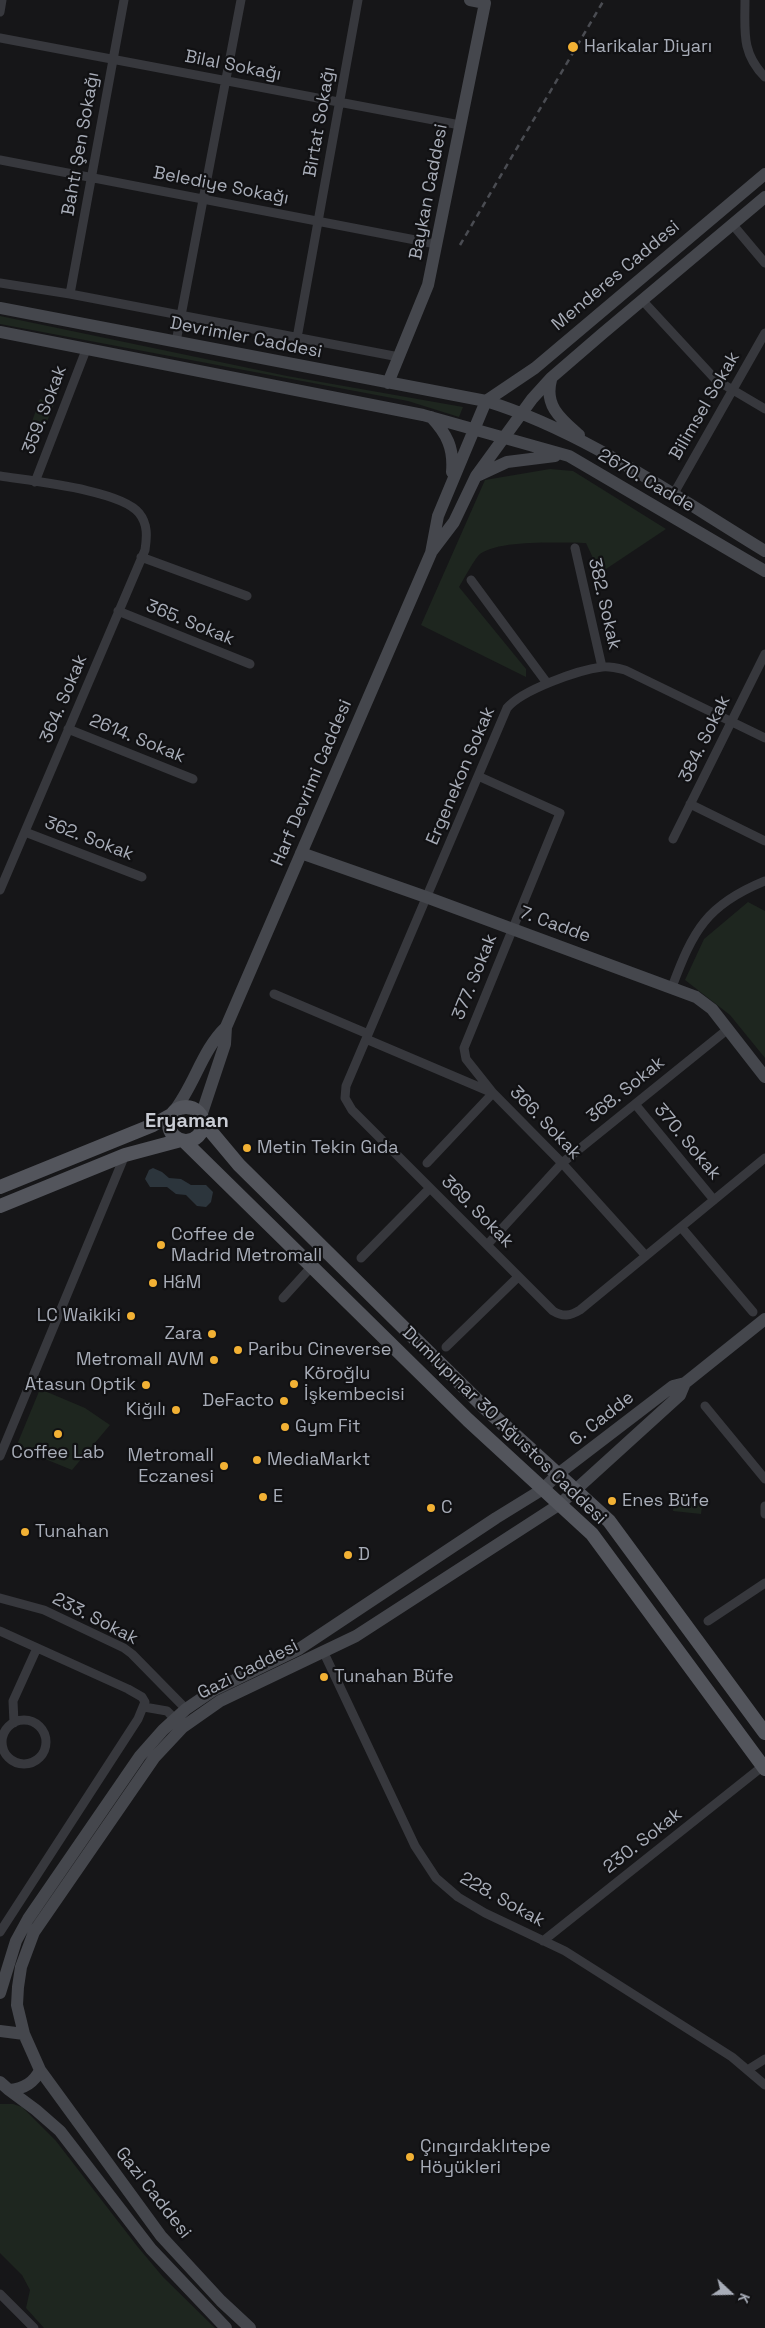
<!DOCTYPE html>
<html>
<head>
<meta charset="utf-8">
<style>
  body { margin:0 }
  #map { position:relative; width:765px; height:2328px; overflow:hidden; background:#161618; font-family:"Space Grotesk",sans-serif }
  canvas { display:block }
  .north { position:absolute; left:705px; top:2268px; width:50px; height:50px; -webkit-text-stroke:4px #111113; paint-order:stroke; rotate:111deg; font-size:14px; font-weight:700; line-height:20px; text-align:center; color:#a8adb8 }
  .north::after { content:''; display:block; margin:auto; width:18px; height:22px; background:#a8adb8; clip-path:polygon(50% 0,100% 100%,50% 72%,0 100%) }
</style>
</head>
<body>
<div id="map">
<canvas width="765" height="2328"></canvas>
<div class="north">K</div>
</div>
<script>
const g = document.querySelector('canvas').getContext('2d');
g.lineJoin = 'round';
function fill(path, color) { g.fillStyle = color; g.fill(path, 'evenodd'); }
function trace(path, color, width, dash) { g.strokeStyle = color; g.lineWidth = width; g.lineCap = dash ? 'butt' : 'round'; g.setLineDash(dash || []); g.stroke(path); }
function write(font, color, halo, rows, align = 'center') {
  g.font = font + ' "Space Grotesk",sans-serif'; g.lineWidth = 4.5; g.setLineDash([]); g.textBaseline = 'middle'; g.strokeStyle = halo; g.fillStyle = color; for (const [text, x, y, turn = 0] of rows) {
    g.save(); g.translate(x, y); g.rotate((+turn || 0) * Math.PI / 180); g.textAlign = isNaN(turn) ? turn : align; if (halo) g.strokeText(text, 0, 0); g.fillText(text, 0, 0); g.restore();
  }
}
fill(new Path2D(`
  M 0,316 L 287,376 L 463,407 L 459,417 L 408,401 L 0,324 Z
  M 40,399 L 54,404 L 43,432 L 30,427 Z
  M 550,469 L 573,471 L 666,529 L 600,573 L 586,543 C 563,543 494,539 478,556 C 471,565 465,577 459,587 L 526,669 L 526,677 L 421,625 L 485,480 Z
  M 748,902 L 765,911 L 765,1058 L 730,1015 L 685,980 L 704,939 Z
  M 40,1389 L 85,1408 L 110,1425 L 72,1470 L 16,1447 Z
  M 675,1496 L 703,1499 L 701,1514 L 673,1511 Z
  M 0,2104 L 13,2104 L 22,2107 L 56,2141 L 137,2246 L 163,2277 L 215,2328 L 44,2328 L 26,2308 L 30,2290 L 22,2275 L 0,2253 Z`), '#1e261f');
fill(new Path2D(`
  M 153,1168 L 162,1172 L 169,1178 L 181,1179 L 191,1185 L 206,1185 L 213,1192 L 211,1202 L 206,1207 L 197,1206 L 186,1195 L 176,1194 L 167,1187 L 150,1187 L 145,1179 L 149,1170 Z`), '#2c353c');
trace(new Path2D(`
  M 745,0 C 745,31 741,53 765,77
  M 0,12 L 2,0
  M 0,38 L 460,125
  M 0,160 L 436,244
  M 733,225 L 765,263
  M 0,283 L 70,294 L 399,357
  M 70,294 L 124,0
  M 642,300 L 716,380 L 765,409
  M 297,338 L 358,0
  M 176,342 L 241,0
  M 0,476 C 31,481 121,490 139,513 C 148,524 147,537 145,550 L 0,890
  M 35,482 L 86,350
  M 673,495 L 765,333
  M 575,548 L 602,667
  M 141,557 L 247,596
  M 471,580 L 547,683
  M 118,611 L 250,664
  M 68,729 L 193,779
  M 765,738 L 625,670 C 617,668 609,666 602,667 C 578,670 522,690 507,708 L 346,1086 L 345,1098 L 352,1110 L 553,1311 C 563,1317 570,1316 580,1310 L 765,1158
  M 690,804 L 765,841
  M 25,832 L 142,877
  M 673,839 L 765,654
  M 672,987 C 693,931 706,905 765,881
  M 274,994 L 368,1034
  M 366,1039 L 493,1093 L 562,1163 L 646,1256
  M 635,1104 L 714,1200
  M 427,1163 L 493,1093 L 466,1059 L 464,1048 L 560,813 L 478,776
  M 681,1227 L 753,1312
  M 487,1245 L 562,1163 L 728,1029
  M 361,1258 L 430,1188
  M 283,1298 L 312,1266
  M 446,1347 L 518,1277
  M 705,1406 L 765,1479
  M 0,1456 L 125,1155
  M 765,1506 L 765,1514
  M 0,1598 L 44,1610 L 124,1648 L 132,1654 L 186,1709
  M 708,1621 L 765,1583
  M 0,1631 L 128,1689 L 142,1697 L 145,1702 L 138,1719 L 0,1932
  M 324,1653 L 415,1846 L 436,1878 L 458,1897 L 485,1913 L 565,1951 L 732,2057 L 765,2085
  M 144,1707 L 167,1711 L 175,1719
  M2 1742a22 22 0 1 1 44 0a22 22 0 1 1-44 0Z
  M 14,1723 L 13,1701 L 37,1648
  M 543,1941 L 763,1766
  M 749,2069 L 765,2059
  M 0,2294 L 34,2328`), '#37383d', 9);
trace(new Path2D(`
  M 0,308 L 486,401 C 584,431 676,497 765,551
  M 0,332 L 423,415 L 569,456 L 765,571
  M 551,380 C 544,406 561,419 579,435
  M 388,383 L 428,285 L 485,3 L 470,0
  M 486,401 L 535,368 L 765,174
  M 431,417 C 447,434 454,448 452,472
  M 479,475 L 507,462 L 555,456
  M 432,551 L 454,522 L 476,476 L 532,399 L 551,378 L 602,334 L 765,197
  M 301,853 L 426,897 L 696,997 L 712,1009 L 765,1077
  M 174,1111 C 195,1084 202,1050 226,1027
  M 201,1116 L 225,1044 L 226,1027 L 431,553 L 438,516 L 486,401
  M 685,1383 L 765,1319
  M 0,1993 L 16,1941 L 28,1919 L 140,1756 L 163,1730 L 186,1709 L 214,1690 L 299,1649 L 496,1518 L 543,1489 L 558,1474 L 673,1386 L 685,1383 L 680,1395 L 560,1504 L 356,1636 L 220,1701 L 183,1727 L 154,1758 L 34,1932 L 21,1967 L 18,1987 L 17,2005 L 24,2034
  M 0,2031 L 24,2034 L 40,2070 C 34,2083 24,2089 9,2090 L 0,2082
  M 40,2070 L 161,2236 L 221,2301 L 250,2328
  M 9,2090 L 36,2110 L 60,2131 L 151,2249 L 226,2328`), '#45474d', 12);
trace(new Path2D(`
  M169 1124a17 17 0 1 1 34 0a17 17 0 1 1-34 0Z
  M 203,1122 L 239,1165 L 483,1406 L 609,1521 L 765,1733
  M 184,1141 L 468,1420 L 592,1534 L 765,1769
  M 0,1187 L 153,1125 L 171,1115
  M 0,1206 L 125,1155 L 181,1140`), '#53555c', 14);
trace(new Path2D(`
  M 460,245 L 604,0`), '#4a4c52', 2.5, [6, 5]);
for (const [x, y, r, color] of [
  [573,47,6,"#f2b134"],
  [247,1148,5,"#f2b134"],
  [161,1245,5,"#f2b134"],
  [153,1283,5,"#f2b134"],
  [131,1316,5,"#f2b134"],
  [212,1334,5,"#f2b134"],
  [238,1350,5,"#f2b134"],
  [214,1360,5,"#f2b134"],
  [294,1384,5,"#f2b134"],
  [146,1385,5,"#f2b134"],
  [284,1401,5,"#f2b134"],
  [176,1410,5,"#f2b134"],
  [285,1427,5,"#f2b134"],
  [58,1434,5,"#f2b134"],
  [257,1460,5,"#f2b134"],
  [224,1466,5,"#f2b134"],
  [263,1497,5,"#f2b134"],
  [612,1501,5,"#f2b134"],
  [431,1508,5,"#f2b134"],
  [25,1532,5,"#f2b134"],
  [348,1555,5,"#f2b134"],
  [324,1677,5,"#f2b134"],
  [410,2157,5,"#f2b134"]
]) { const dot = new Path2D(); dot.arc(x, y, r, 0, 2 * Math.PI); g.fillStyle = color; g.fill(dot); trace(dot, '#111113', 2); }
write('18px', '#a8adb8', '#111113', [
  ["Harikalar Diyarı",584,47],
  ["Metin Tekin Gıda",257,1148],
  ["Coffee de",171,1235],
  ["Madrid Metromall",171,1256],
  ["H&M",163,1283],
  ["LC Waikiki",121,1316,"right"],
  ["Zara",202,1334,"right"],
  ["Paribu Cineverse",248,1350],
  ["Metromall AVM",204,1360,"right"],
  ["Köroğlu",304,1374],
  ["İşkembecisi",304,1395],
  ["Atasun Optik",136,1385,"right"],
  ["DeFacto",274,1401,"right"],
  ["Kiğılı",166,1410,"right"],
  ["Gym Fit",295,1427],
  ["Coffee Lab",58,1453,"center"],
  ["Metromall",214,1456,"right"],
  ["Eczanesi",214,1477,"right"],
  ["MediaMarkt",267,1460],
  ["E",273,1497],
  ["Enes Büfe",622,1501],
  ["C",441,1508],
  ["Tunahan",35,1532],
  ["D",358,1555],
  ["Tunahan Büfe",334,1677],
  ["Çıngırdaklıtepe",420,2147],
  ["Höyükleri",420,2168]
], 'left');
write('18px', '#a8adb8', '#111113', [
  ["Bilal Sokağı",233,66,11],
  ["Birtat Sokağı",320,122,-80],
  ["Bahtı Şen Sokağı",81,144,-80],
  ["Belediye Sokağı",221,186,11],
  ["Baykan Caddesi",429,192,-79],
  ["Menderes Caddesi",616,276,-40],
  ["Devrimler Caddesi",246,338,11],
  ["Bilimsel Sokak",705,406,-60],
  ["359. Sokak",45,410,-69],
  ["2670. Cadde",646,481,30],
  ["382. Sokak",604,604,77],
  ["365. Sokak",190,623,22],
  ["364. Sokak",64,699,-67],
  ["2614. Sokak",137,739,22],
  ["384. Sokak",705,739,-64],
  ["Ergenekon Sokak",461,776,-67],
  ["Harf Devrimi Caddesi",312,783,-67],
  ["362. Sokak",89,839,21],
  ["7. Cadde",555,925,20],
  ["377. Sokak",475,977,-68],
  ["368. Sokak",626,1090,-39],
  ["366. Sokak",545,1123,46],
  ["370. Sokak",687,1142,50],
  ["369. Sokak",477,1212,45],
  ["6. Cadde",602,1419,-38],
  ["Dumlupınar 30 Ağustos Caddesi",504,1426,44],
  ["233. Sokak",95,1619,27],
  ["Gazi Caddesi",248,1670,-27],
  ["230. Sokak",643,1841,-38],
  ["228. Sokak",502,1900,29],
  ["Gazi Caddesi",153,2193,52]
]);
write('bold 20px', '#c9ccd4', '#111113', [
  ["Eryaman",187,1122]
]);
</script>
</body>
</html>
